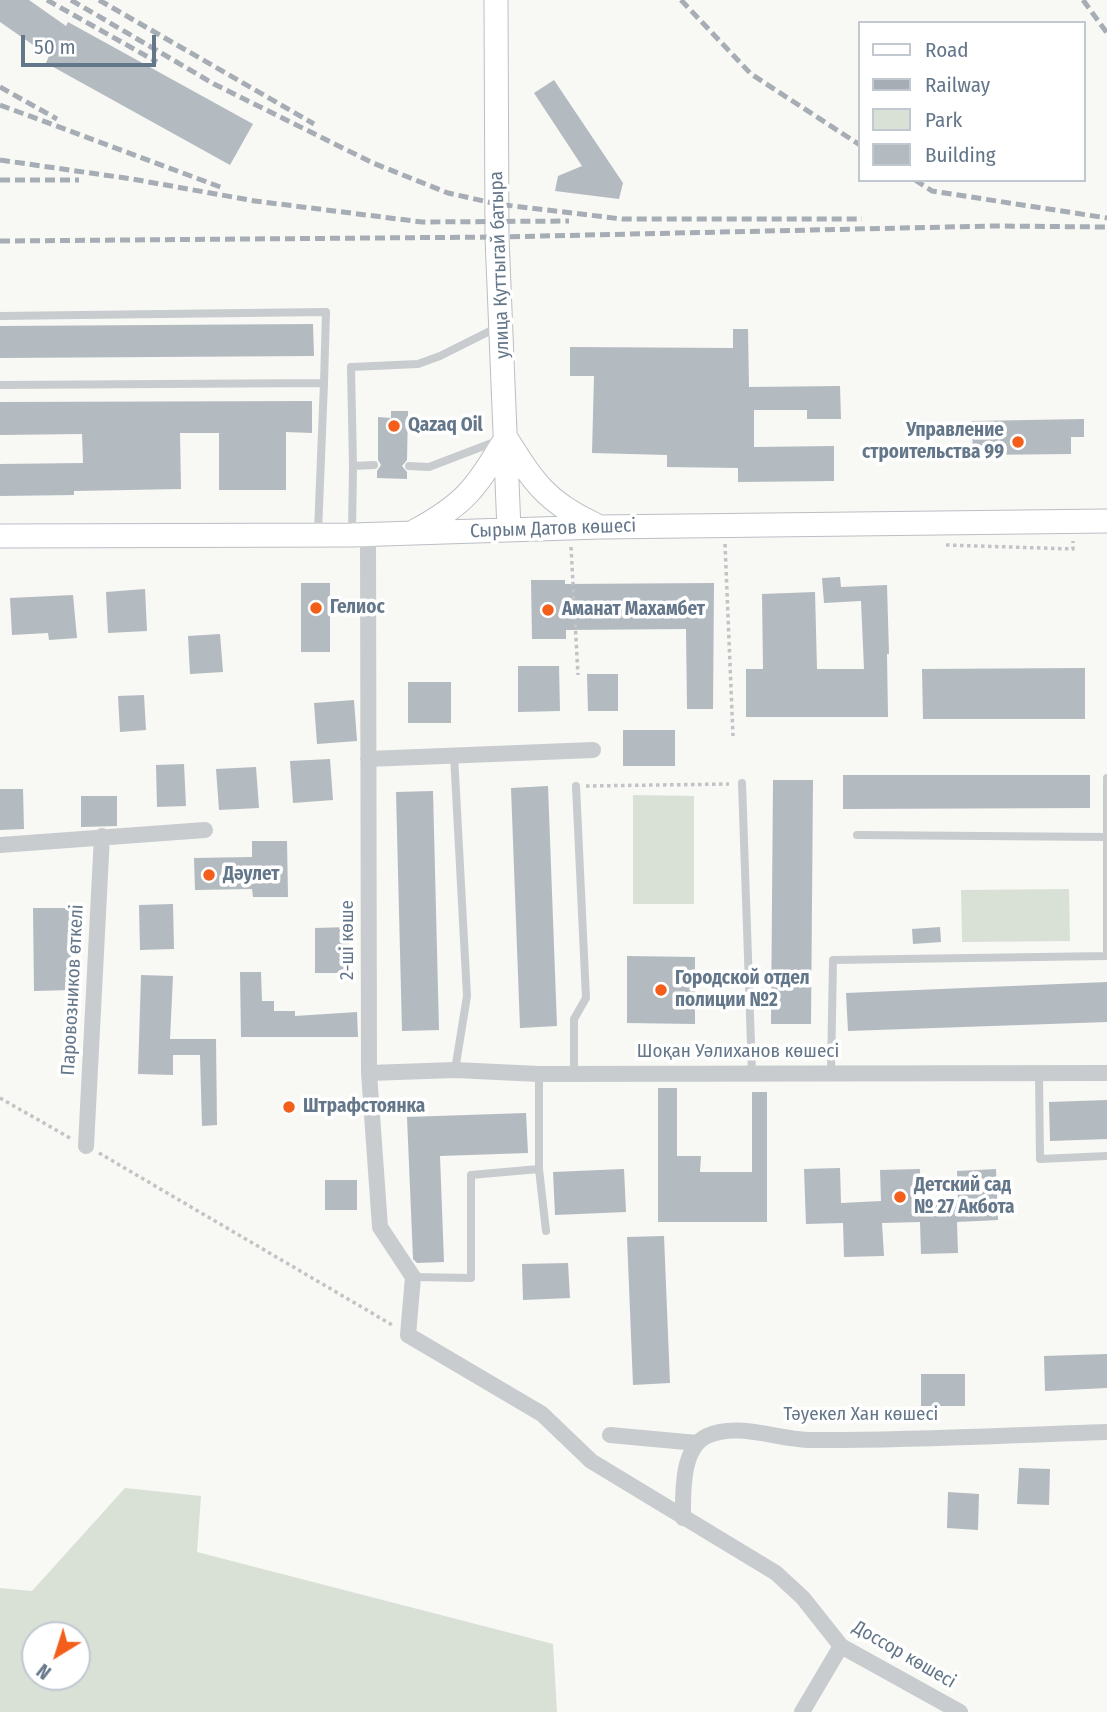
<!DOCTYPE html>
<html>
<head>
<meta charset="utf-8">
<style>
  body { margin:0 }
  #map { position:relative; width:1107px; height:1712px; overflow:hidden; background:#f8f8f5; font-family:"Fira Sans Condensed",sans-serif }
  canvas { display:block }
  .legend { position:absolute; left:858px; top:21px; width:228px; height:161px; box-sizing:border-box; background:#fff; border:2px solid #c1c8d0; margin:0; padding:9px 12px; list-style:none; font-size:21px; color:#647689 }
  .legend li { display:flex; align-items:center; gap:14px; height:35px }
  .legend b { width:35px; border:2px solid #c1c8d0 }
  .north { position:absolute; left:21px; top:1621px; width:70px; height:70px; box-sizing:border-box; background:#fff; border:2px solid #c1c8d0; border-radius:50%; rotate:218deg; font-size:19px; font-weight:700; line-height:28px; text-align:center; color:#647689 }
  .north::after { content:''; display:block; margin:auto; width:24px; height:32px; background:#f35e1a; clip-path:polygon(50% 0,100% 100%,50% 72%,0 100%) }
  .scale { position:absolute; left:21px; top:35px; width:135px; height:32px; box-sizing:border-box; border:4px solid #647689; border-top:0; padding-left:9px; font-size:21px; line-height:24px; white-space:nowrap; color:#647689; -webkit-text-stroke:5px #fff; paint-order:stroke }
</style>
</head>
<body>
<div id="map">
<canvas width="1107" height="1712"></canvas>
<ul class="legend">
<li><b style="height:9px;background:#fff"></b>Road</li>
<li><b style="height:9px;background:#a7adb4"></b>Railway</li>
<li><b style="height:19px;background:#d9e1d6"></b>Park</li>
<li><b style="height:19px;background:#b3bac0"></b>Building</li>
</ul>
<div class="north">N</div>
<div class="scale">50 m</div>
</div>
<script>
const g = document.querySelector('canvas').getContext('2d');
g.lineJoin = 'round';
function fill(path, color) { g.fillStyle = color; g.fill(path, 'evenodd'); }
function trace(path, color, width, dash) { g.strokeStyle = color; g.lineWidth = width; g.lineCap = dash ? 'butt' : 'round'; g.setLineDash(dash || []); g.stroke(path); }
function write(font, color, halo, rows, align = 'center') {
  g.font = font + ' "Fira Sans Condensed",sans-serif'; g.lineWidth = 7; g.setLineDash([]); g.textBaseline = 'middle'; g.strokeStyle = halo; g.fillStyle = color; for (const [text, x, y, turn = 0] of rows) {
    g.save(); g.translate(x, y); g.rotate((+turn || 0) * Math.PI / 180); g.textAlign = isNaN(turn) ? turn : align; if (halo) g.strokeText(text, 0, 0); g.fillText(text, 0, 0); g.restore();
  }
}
fill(new Path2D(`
  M 633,795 L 694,796 L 694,904 L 633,904 Z
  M 1069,889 L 1070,941 L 962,942 L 961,890 Z
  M 125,1488 L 201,1496 L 197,1552 L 553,1644 L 557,1712 L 0,1712 L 0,1588 L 32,1591 ZM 77,1635 L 77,1677 L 35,1677 L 35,1635 Z`), '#d9e1d6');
fill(new Path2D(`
  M 0,0 L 29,0 L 66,26 L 68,22 L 253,124 L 230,165 L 46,63 L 49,56 L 0,22 Z
  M 554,80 L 623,183 L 619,199 L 555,191 L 558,176 L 582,166 L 534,93 Z
  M 313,324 L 314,356 L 0,358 L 0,326 Z
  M 733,329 L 748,329 L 749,387 L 840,386 L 841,419 L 807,419 L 807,410 L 754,410 L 754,447 L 834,446 L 834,481 L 738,482 L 738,468 L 667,467 L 667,455 L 592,453 L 594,376 L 570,376 L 570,347 L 733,348 Z
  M 312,401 L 312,433 L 286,432 L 286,490 L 219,490 L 219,433 L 180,433 L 181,489 L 74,491 L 74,495 L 0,496 L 0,464 L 83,463 L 82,434 L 0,435 L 0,402 Z
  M 391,411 L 408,411 L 407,460 L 402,466 L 407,472 L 407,479 L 377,478 L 377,471 L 381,465 L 378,460 L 378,417 L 391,418 Z
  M 1084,419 L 1084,437 L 1071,437 L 1071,454 L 973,455 L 972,421 Z
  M 840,577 L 841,587 L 887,585 L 889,654 L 887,654 L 888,717 L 746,717 L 746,669 L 763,669 L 762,594 L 815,592 L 817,669 L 864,669 L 861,601 L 824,603 L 822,578 Z
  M 531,580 L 565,580 L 565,584 L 714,583 L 713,709 L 687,709 L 686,629 L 566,630 L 566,639 L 532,639 Z
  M 301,583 L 330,583 L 330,652 L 301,652 Z
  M 145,589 L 147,631 L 108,633 L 106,592 Z
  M 73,595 L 77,638 L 49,640 L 48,633 L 12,635 L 10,598 Z
  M 220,634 L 223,672 L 190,674 L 188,636 Z
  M 518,666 L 559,666 L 560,711 L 518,712 Z
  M 1085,668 L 1085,719 L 923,719 L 922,669 Z
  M 587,674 L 618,674 L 618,711 L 588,711 Z
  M 408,682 L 451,682 L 451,723 L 408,723 Z
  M 144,695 L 146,730 L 120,732 L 118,696 Z
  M 354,700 L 357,741 L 317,744 L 314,703 Z
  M 623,730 L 675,730 L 675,766 L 623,766 Z
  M 330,759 L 333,800 L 293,803 L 290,761 Z
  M 184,764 L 186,806 L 157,807 L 156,765 Z
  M 256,767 L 259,808 L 219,810 L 216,769 Z
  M 843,775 L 1090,775 L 1090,808 L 843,809 Z
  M 773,780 L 813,780 L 811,1024 L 771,1024 Z
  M 548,786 L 557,1026 L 520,1028 L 511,788 Z
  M 0,789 L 23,789 L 24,829 L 0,830 Z
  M 433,791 L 439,1030 L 402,1031 L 396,792 Z
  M 81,796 L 117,796 L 117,826 L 81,827 Z
  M 252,841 L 287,841 L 288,897 L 253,897 L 252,889 L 195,890 L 194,858 L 252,857 Z
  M 173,904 L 174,949 L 140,950 L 139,905 Z
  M 33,908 L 77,908 L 78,942 L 71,942 L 72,990 L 34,991 Z
  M 349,927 L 349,973 L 315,973 L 315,928 Z
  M 940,927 L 941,942 L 913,944 L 912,929 Z
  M 627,956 L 695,957 L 695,1024 L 627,1023 Z
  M 240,972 L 261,972 L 262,1001 L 274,1001 L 274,1011 L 295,1011 L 295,1016 L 357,1012 L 358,1037 L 241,1037 Z
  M 141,975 L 173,976 L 170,1039 L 216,1039 L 217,1125 L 202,1126 L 200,1055 L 173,1055 L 173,1075 L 138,1074 Z
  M 1107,982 L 1107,1022 L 848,1031 L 846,993 Z
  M 658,1088 L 677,1088 L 677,1156 L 701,1156 L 700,1172 L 752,1172 L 752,1092 L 767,1092 L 767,1222 L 658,1222 Z
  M 1107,1100 L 1107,1139 L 1050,1141 L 1049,1102 Z
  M 526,1113 L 528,1153 L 440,1156 L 444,1262 L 417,1263 L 413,1259 L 407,1117 Z
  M 840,1168 L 841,1203 L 881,1201 L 880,1170 L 920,1169 L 921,1201 L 958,1200 L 957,1171 L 996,1169 L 998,1220 L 957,1222 L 958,1253 L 921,1254 L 920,1222 L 882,1223 L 884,1256 L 844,1257 L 843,1223 L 806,1224 L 804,1169 Z
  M 624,1169 L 626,1212 L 555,1215 L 553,1172 Z
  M 325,1180 L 357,1180 L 357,1210 L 325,1210 Z
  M 664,1236 L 670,1383 L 633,1385 L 627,1237 Z
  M 568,1263 L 570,1298 L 523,1300 L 522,1264 Z
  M 1107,1354 L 1107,1388 L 1045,1391 L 1044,1356 Z
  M 921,1374 L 965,1374 L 965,1406 L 921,1406 Z
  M 1019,1468 L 1050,1469 L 1049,1505 L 1017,1504 Z
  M 948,1492 L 979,1494 L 978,1530 L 947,1528 Z`), '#b3bac0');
const secondary = new Path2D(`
  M 496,0 L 497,237 L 509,530
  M 415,531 C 467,503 476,487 506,438 C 533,481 546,502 594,524
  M 0,536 L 352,535 L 600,527 L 1107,521`);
trace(secondary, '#babfc4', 25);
trace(new Path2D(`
  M 725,544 L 733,736
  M 946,545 L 1073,549 L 1073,541
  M 571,547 L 578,675
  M 586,786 L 729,784
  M 0,1098 L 70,1138
  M 99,1153 L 394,1326`), '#c1c3c6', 3.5, [3.5, 3.5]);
trace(new Path2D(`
  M 0,316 L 326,312 L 324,383
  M 0,385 L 324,383 L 318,532
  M 353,466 L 374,465
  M 409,466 L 429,467 L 497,441
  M 352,533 L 353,466 L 351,367 L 418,364 L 440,356 L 496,328
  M 454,755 L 467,996 L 455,1070
  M 742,783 L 752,1073
  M 857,835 L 1107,837
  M 574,1072 L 574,1019 L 586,998 L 576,786
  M 831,1073 L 833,960 L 1107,956 L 1107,778
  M 1039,1073 L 1040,1159 L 1107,1156
  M 539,1169 L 546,1231
  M 413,1277 L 471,1278 L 471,1175 L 539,1169 L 539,1074`), '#c8cccf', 8);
trace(new Path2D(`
  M 368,534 L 369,1073 L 380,1227 L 413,1277 L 408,1335 L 542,1414 L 591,1461 L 776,1573 L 803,1598 L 841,1646 L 960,1712
  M 368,759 L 593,750
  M 0,845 L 205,830
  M 369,1073 L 455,1070 L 539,1074 L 1107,1073
  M 86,1146 L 102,836
  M 610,1435 L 697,1443
  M 683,1518 C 683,1494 681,1448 707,1436 C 738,1422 776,1439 808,1440 C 907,1441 1007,1435 1107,1432
  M 802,1712 L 841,1646`), '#c8cccf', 16);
trace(secondary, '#fff', 23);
trace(new Path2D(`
  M 47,0 L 157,62
  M 71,0 L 214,84 L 373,163 L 448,193 L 497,204 L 622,219 L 862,219
  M 99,0 L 314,124
  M 681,0 L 751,74 L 860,145
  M 1083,0 L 1107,33
  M 0,87 L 57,119
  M 0,105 L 223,188
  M 0,160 L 132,179 L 255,201 L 422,222 L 569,221
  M 0,180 L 79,180
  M 915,180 L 932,191 L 1107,218
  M 0,241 L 497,237 L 993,226 L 1107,227`), '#a7adb4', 5, [10, 5]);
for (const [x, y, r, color] of [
  [394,426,7,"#f35e1a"],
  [1018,442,7,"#f35e1a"],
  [316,608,7,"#f35e1a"],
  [548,610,7,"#f35e1a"],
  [209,875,7,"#f35e1a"],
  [661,990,7,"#f35e1a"],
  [289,1107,7,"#f35e1a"],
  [900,1197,7,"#f35e1a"]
]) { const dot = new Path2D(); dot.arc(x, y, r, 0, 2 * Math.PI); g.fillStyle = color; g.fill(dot); trace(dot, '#fff', 2.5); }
write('19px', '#647689', '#fff', [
  ["улица Куттыгай батыра",500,265,-92],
  ["Сырым Датов көшесі",553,529,-2],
  ["2-ші көше",348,940,-90],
  ["Паровозников өткелі",73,990,-87],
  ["Шоқан Уәлиханов көшесі",738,1052],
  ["Тәуекел Хан көшесі",861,1415],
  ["Доссор көшесі",904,1655,30]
]);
write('bold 19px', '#647689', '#fff', [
  ["Qazaq Oil",408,426],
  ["Управление",1004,431,"right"],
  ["строительства 99",1004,453,"right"],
  ["Гелиос",330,608],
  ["Аманат Махамбет",562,610],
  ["Дәулет",223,875],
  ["Городской отдел",675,979],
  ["полиции №2",675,1001],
  ["Штрафстоянка",303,1107],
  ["Детский сад",914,1186],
  ["№ 27 Акбота",914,1208]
], 'left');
</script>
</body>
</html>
